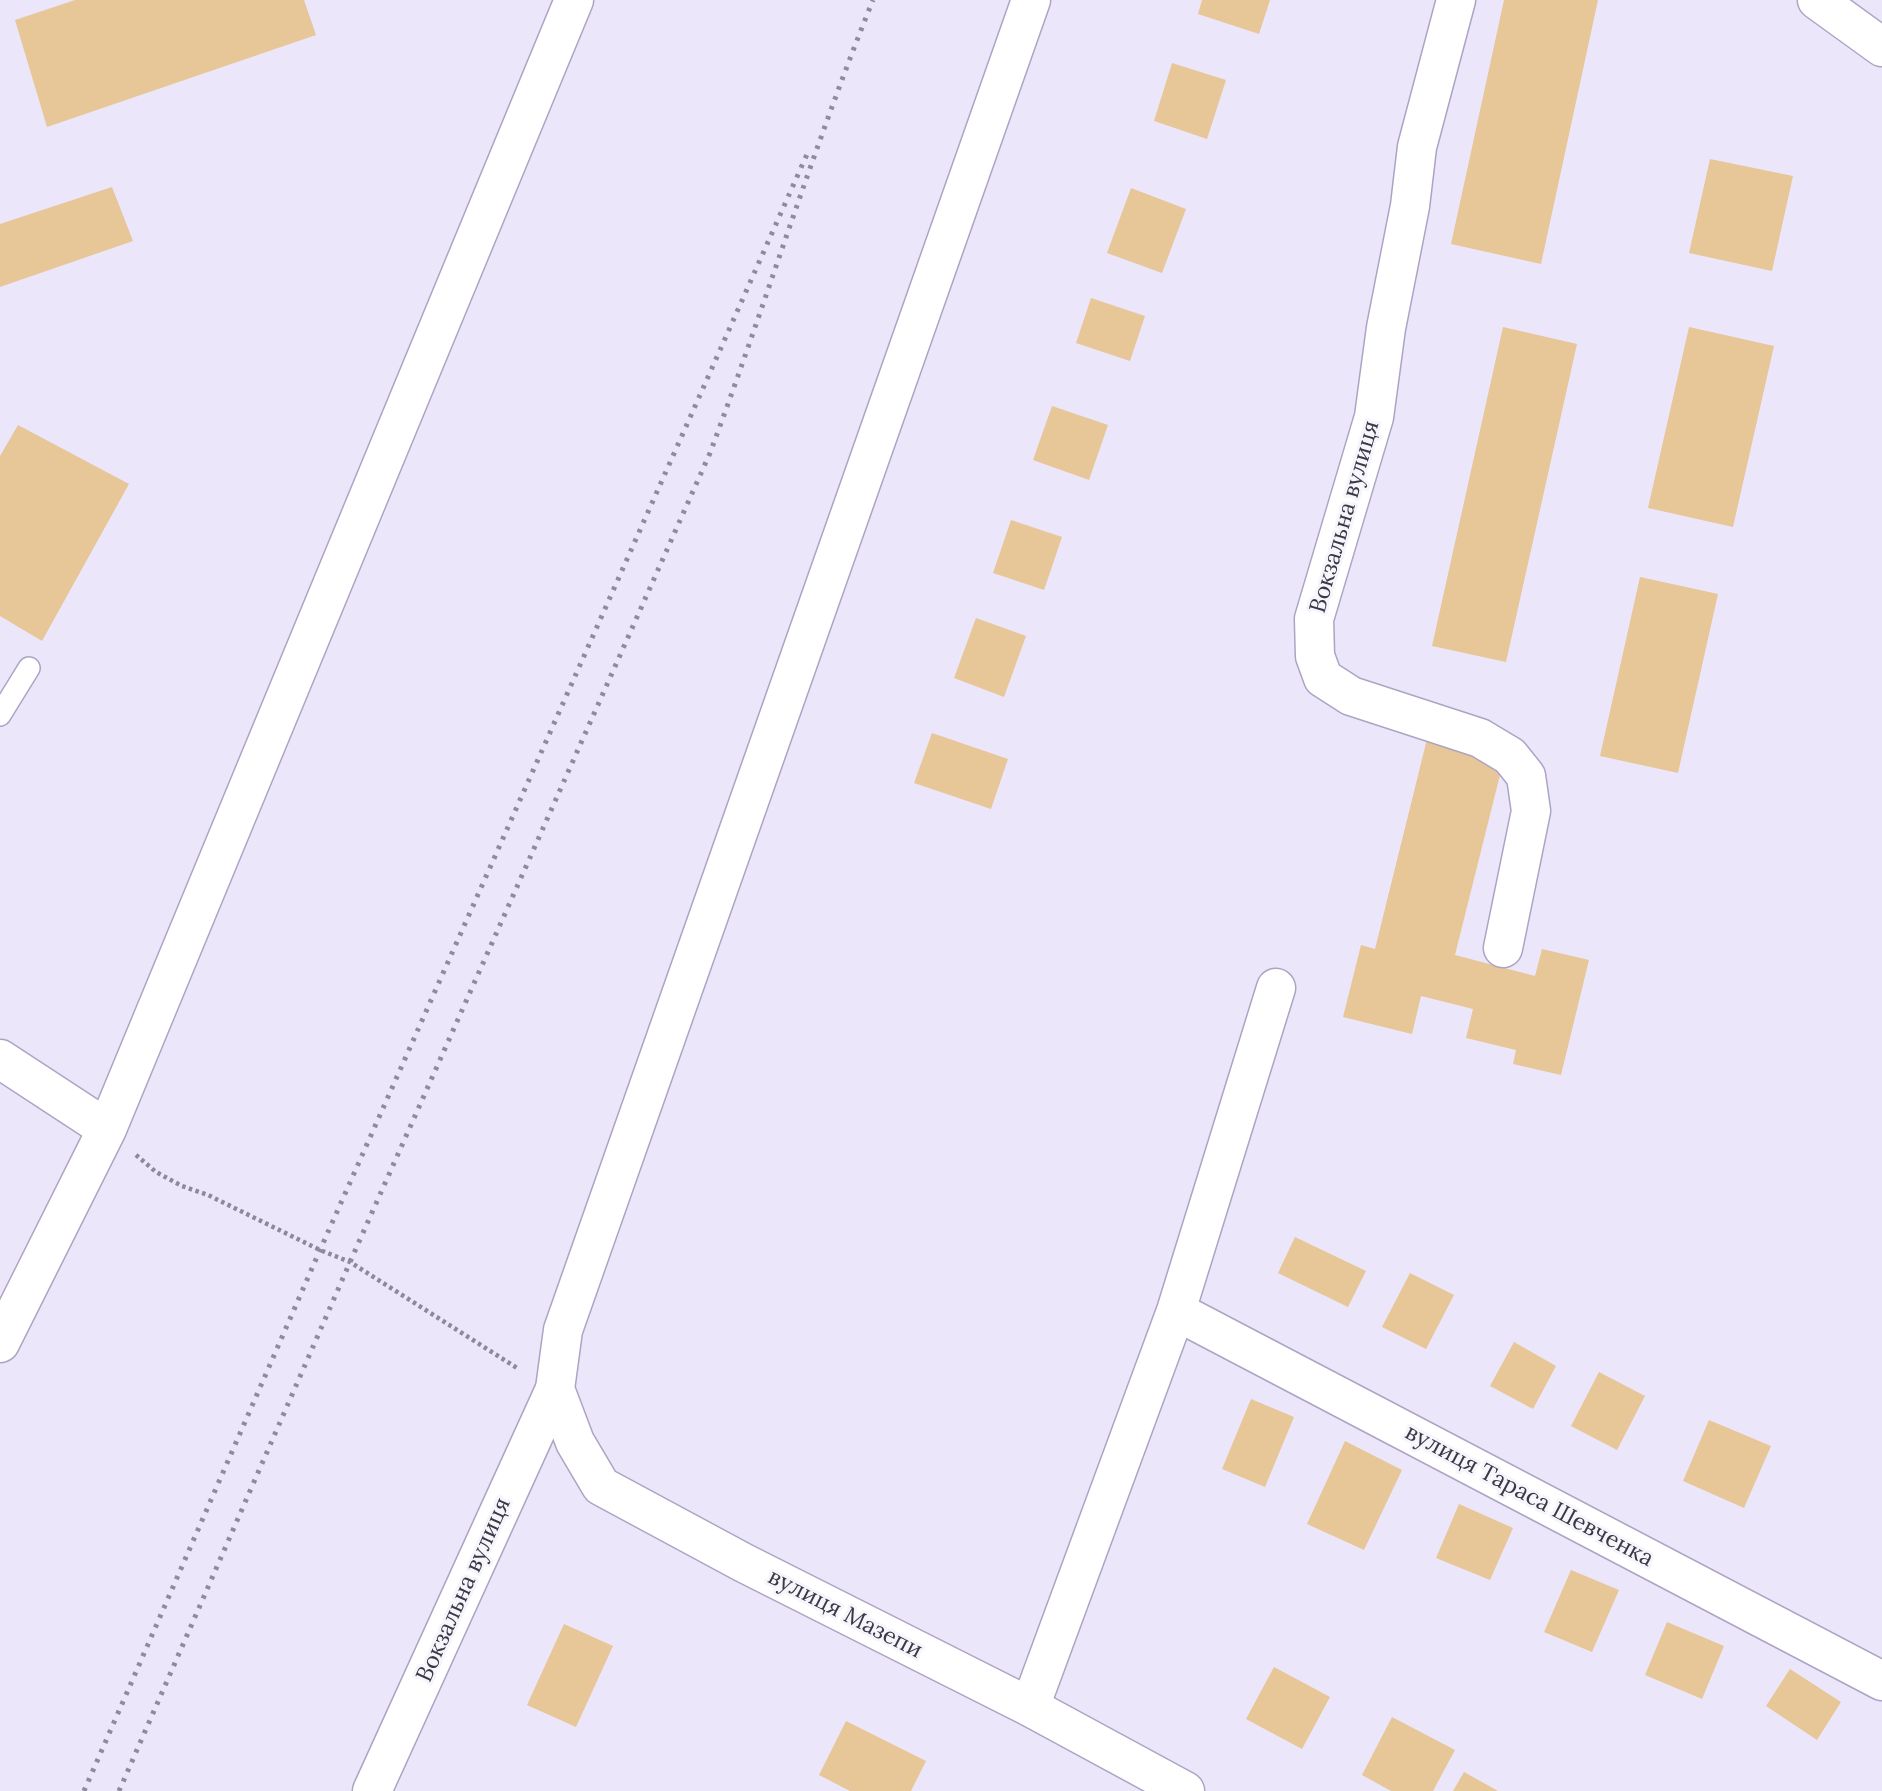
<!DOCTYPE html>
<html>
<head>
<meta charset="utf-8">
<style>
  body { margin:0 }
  canvas { display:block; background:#ebe6fa }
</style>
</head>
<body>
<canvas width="1882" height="1791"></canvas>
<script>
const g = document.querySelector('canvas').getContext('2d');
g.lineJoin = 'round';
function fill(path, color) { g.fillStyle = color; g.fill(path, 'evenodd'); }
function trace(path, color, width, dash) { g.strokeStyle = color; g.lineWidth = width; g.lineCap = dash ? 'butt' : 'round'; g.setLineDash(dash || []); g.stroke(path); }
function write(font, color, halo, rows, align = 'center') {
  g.font = font + ' Lora,serif'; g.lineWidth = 6; g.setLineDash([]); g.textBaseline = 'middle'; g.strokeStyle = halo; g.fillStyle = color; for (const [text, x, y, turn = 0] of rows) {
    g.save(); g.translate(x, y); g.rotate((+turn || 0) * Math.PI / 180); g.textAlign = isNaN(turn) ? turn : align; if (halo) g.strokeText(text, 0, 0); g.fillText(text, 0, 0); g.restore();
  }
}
fill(new Path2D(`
  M 75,0 L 304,0 L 316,35 L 47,127 L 15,20 Z
  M 1202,0 L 1270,0 L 1259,34 L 1198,14 Z
  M 1504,0 L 1598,0 L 1541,264 L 1451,244 Z
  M 1172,63 L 1226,80 L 1207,139 L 1154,121 Z
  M 1710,159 L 1793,176 L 1772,271 L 1689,253 Z
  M 112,187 L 133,241 L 0,287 L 0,224 Z
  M 1131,188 L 1186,209 L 1162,273 L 1107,253 Z
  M 1091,298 L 1145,316 L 1130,361 L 1076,343 Z
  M 1503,327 L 1577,344 L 1506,662 L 1432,646 Z
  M 1689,327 L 1774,346 L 1733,527 L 1648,508 Z
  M 1052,406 L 1108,425 L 1089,480 L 1033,460 Z
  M 18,425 L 129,484 L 42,641 L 0,616 L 0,456 Z
  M 1011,520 L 1062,537 L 1044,590 L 993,573 Z
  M 1640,577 L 1718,594 L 1678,773 L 1600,756 Z
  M 976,618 L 1026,636 L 1004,697 L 954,678 Z
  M 932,733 L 1008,759 L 991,809 L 914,783 Z
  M 1428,735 L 1505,755 L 1455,955 L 1535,976 L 1542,949 L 1589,960 L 1561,1075 L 1513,1064 L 1516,1050 L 1466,1038 L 1473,1009 L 1421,996 L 1412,1034 L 1343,1017 L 1361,945 L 1375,949 Z
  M 1295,1237 L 1366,1271 L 1348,1307 L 1278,1273 Z
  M 1410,1273 L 1454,1295 L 1426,1349 L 1382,1327 Z
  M 1514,1342 L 1556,1366 L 1533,1409 L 1490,1386 Z
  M 1599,1372 L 1645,1396 L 1617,1450 L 1571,1426 Z
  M 1251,1399 L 1294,1417 L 1265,1487 L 1222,1469 Z
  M 1709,1420 L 1771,1446 L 1744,1508 L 1683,1481 Z
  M 1345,1441 L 1402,1470 L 1364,1550 L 1307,1524 Z
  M 1459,1504 L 1513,1528 L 1490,1580 L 1436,1558 Z
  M 1571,1570 L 1619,1590 L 1592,1652 L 1544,1632 Z
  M 1667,1622 L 1724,1646 L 1702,1699 L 1645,1675 Z
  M 564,1624 L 613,1646 L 576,1727 L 527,1705 Z
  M 1274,1667 L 1330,1697 L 1302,1749 L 1246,1719 Z
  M 1790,1669 L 1841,1702 L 1817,1740 L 1766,1706 Z
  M 1392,1717 L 1455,1750 L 1433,1791 L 1391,1791 L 1362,1775 Z
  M 846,1721 L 926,1761 L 911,1791 L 850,1791 L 819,1775 Z
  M 1464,1772 L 1498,1791 L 1453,1791 Z`), '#e7c698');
const service = new Path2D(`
  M 0,715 L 29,668`);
const minor = new Path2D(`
  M 1456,0 L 1417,147 L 1410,206 L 1386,328 L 1374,417 L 1314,619 L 1315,656 L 1323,678 L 1351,696 L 1480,738 L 1510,756 L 1526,776 L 1531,811 L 1503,948
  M 1817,0 L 1882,47
  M 1176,1311 L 1882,1681
  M 1030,1707 L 1176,1311 L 1276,988
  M 372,1791 L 555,1389`);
const tertiary = new Path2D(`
  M 1031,0 L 563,1330 L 555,1389 L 575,1442 L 601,1486 L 744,1563 L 1030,1707 L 1185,1791
  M 0,1059 L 107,1129
  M 0,1343 L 107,1129 L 574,0`);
trace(service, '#ada4c4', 24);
trace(minor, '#ada4c4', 41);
trace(tertiary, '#ada4c4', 41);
trace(new Path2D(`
  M 136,1155 L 156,1172 L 182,1186 L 208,1195 L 320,1250 L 350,1262 L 517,1368`), '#8d8999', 4.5, [3.5, 3.5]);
trace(service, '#fff', 21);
trace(minor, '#fff', 38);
trace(tertiary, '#fff', 38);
trace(new Path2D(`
  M 84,1791 L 320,1250 L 808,152
  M 119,1791 L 350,1262 L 710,453 C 766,303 813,148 873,0`), '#8f8b9c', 5, [3.5, 7]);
write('23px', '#3b3845', '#f7f5fc', [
  ["Вокзальна вулиця",1345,517,-74],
  ["вулиця Тараса Шевченка",1529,1496,28],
  ["Вокзальна вулиця",464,1590,-66],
  ["вулиця Мазепи",845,1614,27]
]);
</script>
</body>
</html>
